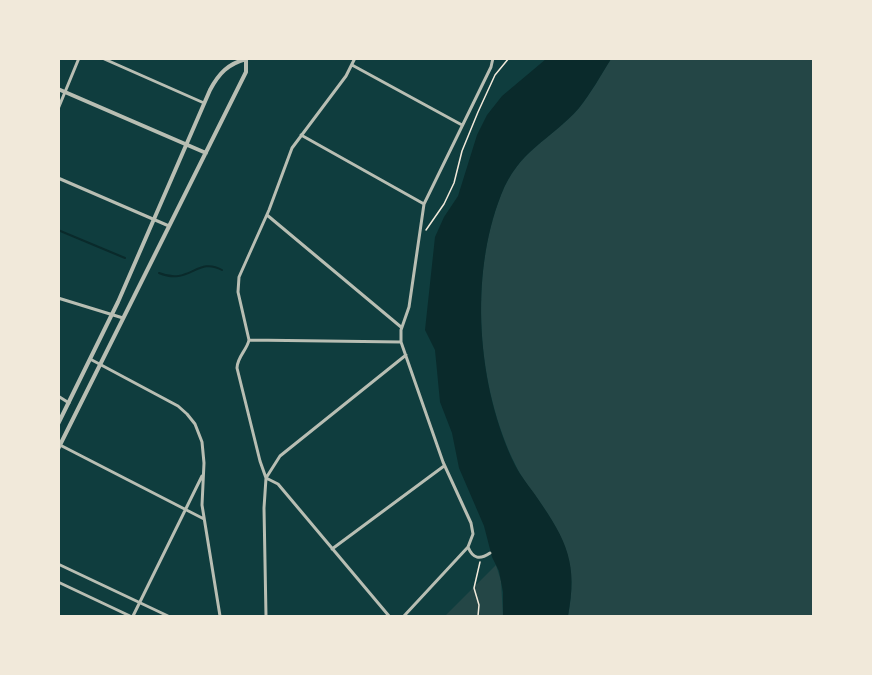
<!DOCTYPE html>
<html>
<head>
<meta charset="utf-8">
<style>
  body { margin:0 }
  #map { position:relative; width:872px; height:675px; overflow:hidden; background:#0f3d3e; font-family:"Zilla Slab",serif }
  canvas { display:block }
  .frame { position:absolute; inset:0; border:60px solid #f1e9da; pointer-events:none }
</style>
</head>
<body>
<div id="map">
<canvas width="872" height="675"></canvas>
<div class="frame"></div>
</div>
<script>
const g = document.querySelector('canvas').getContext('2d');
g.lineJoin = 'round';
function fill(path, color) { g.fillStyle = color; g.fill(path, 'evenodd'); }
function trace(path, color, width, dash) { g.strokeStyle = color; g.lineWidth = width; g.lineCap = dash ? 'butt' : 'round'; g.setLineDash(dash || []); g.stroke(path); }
fill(new Path2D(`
  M 611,59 L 813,59 L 813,616 L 568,616 C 578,566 566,539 537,498 C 529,487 521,477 515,464 C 477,386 469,276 501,195 C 519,149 550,141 579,108 C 591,93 601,75 611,59 Z
  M 496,565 L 501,581 L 503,616 L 445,616 Z`), '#244646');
fill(new Path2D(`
  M 546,59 L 611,59 C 601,75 591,93 579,108 C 550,141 519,149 501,195 C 469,276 477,387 515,465 C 521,477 530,487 538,499 C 567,541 578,564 568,616 L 503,616 L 503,592 L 499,571 L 492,557 L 484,526 L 459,468 L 452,433 L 440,402 L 435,350 L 425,330 L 435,237 L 444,217 L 458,196 L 477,135 L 487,115 L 502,96 Z`), '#0a2a2b');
trace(new Path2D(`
  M 58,230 L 125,258
  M 159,273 C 190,286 197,256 222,270`), '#0a2a2b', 2);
trace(new Path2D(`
  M 426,230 L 444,204 L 454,183 L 462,151 L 478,112 L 495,75 L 509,58
  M 478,616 L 479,605 L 474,588 L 480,562`), '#f1e9da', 1.5);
trace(new Path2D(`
  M 102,58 L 204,103
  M 352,65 L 462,125
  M 58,109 L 79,58
  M 301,135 L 424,204
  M 58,178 L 169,226
  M 267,215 L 401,327
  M 58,298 L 123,318
  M 249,340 L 401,342
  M 90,359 L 178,406 L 187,414 L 195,424 L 202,442 L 204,463 L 202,505 L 220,616
  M 58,396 L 69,403
  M 60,445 L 204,519
  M 468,547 C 473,559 480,560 490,553
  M 332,549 L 444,466
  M 58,564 L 168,616
  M 58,582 L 130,616
  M 133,616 L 202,476
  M 266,616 L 264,508 L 266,478 L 260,461 L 237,368 C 237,357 247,350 249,340 L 238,292 L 239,277 L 269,210 L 292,148 L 346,76 L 355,58
  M 389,616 L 278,484 L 266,478 L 280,456 L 406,355
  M 404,616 L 468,547 L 473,534 L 471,523 L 443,462 L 401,342 L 401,330 L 409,307 L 424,204 L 491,67 L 493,58`), '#b8beb3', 3);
trace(new Path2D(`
  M 58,89 L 206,153
  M 58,424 L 118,302 L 210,90 C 219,73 228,64 246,59
  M 58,449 L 242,80 L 246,72 L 246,58`), '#b8beb3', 4);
</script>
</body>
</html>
